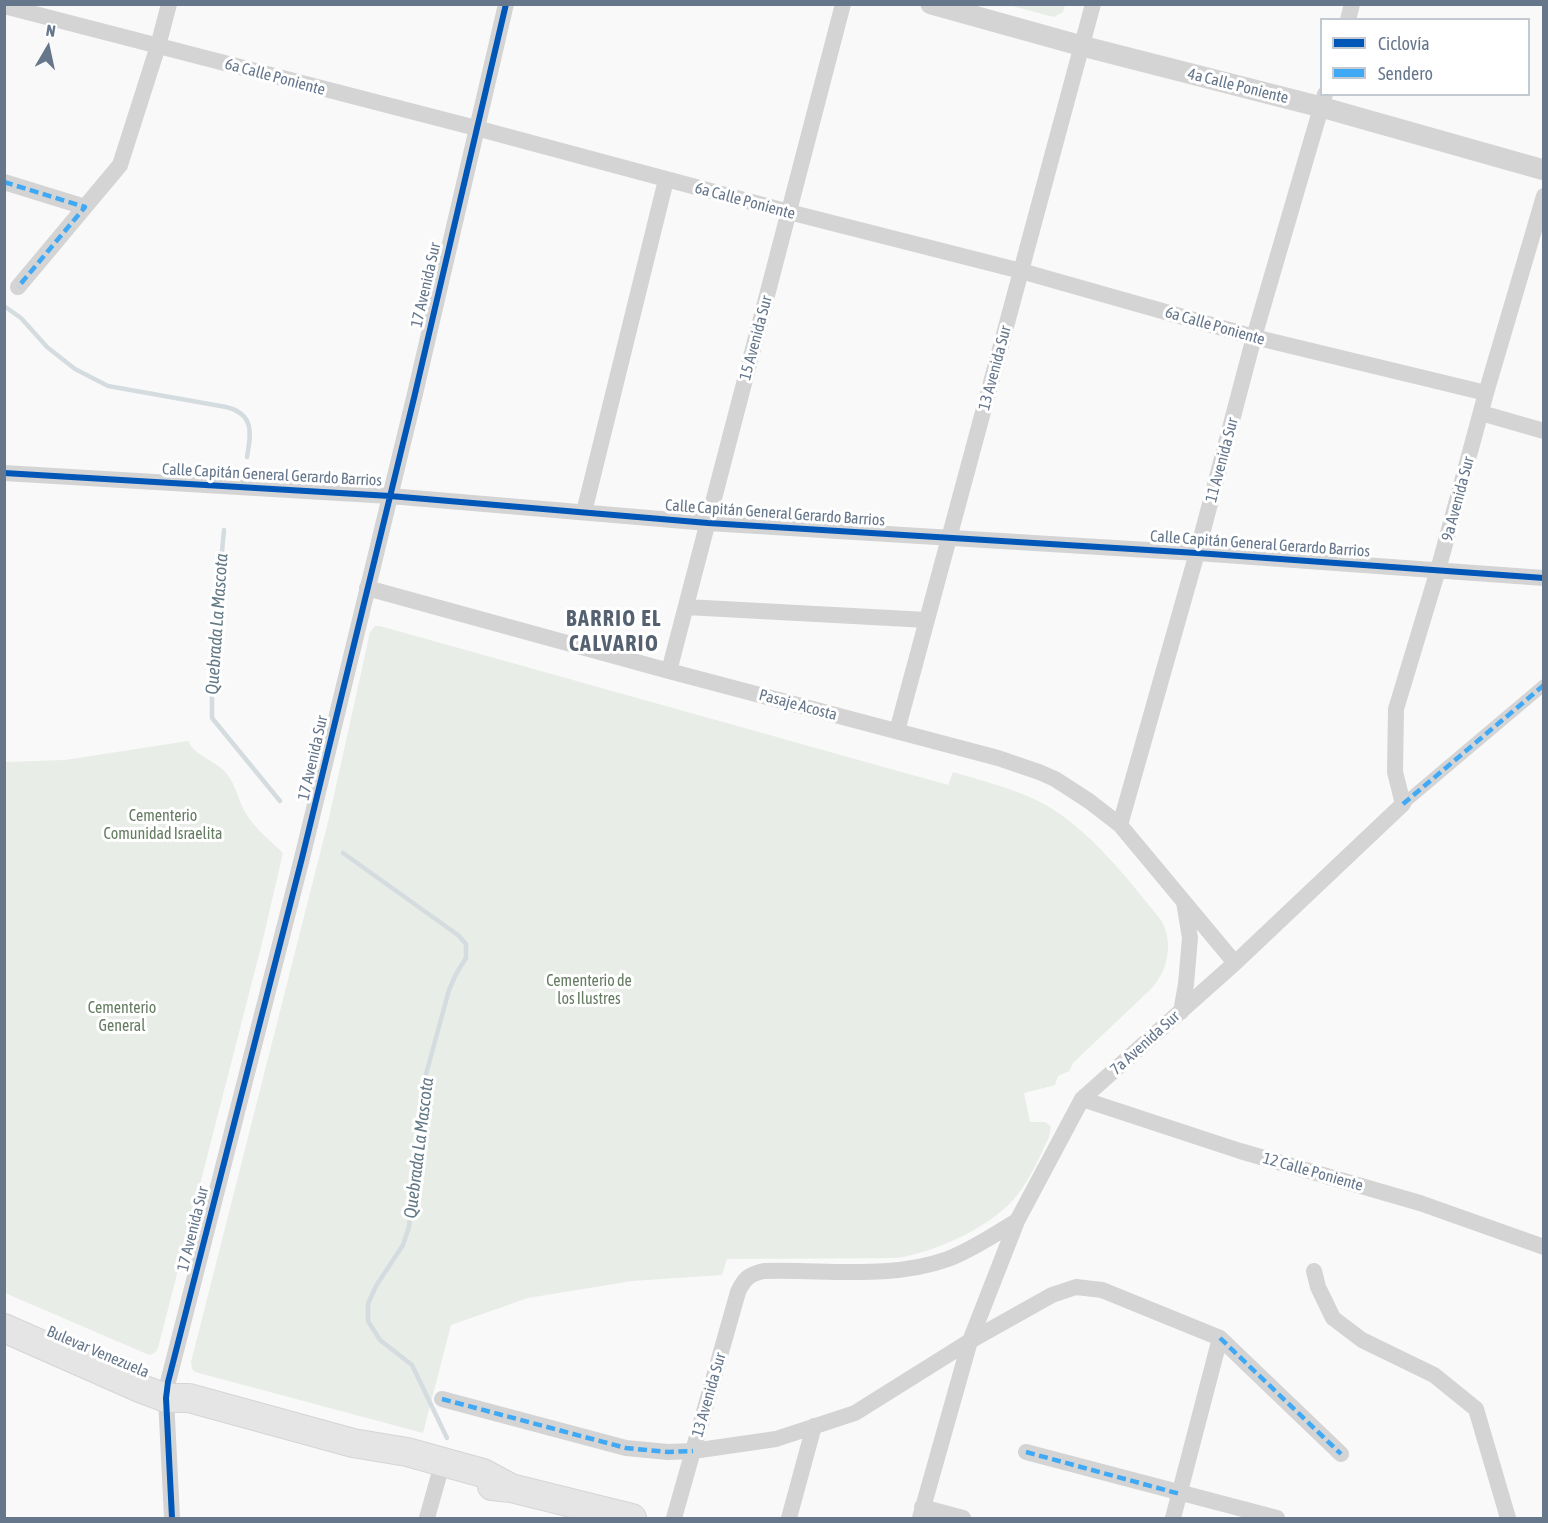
<!DOCTYPE html>
<html>
<head>
<meta charset="utf-8">
<style>
  body { margin:0 }
  #map { position:relative; width:1548px; height:1523px; overflow:hidden; background:#f9f9f9; font-family:"Asap Condensed",sans-serif }
  canvas { display:block }
  .frame { position:absolute; inset:0; border:6px solid #66778c; pointer-events:none }
  .legend { position:absolute; left:1320px; top:18px; width:210px; height:78px; box-sizing:border-box; background:#fff; border:2px solid #c2c9d1; margin:0; padding:8px 10px; list-style:none; font-size:18px; color:#66778c }
  .legend li { display:flex; align-items:center; gap:12px; height:30px }
  .legend b { width:30px; border:2px solid #c2c9d1 }
  .north { position:absolute; left:18px; top:18px; width:60px; height:60px; -webkit-text-stroke:4px #fff; paint-order:stroke; rotate:9deg; font-size:16px; font-weight:700; line-height:24px; text-align:center; color:#66778c }
  .north::after { content:''; display:block; margin:auto; width:21px; height:27px; background:#66778c; clip-path:polygon(50% 0,100% 100%,50% 72%,0 100%) }
</style>
</head>
<body>
<div id="map">
<canvas width="1548" height="1523"></canvas>
<div class="frame"></div>
<ul class="legend">
<li><b style="height:8px;background:#0057b8"></b>Ciclovía</li>
<li><b style="height:8px;background:#3fa9f5"></b>Sendero</li>
</ul>
<div class="north">N</div>
</div>
<script>
const g = document.querySelector('canvas').getContext('2d');
g.lineJoin = 'round';
function fill(path, color) { g.fillStyle = color; g.fill(path, 'evenodd'); }
function trace(path, color, width, dash) { g.strokeStyle = color; g.lineWidth = width; g.lineCap = dash ? 'butt' : 'round'; g.setLineDash(dash || []); g.stroke(path); }
function write(font, color, halo, rows, align = 'center') {
  g.font = font + ' "Asap Condensed",sans-serif'; g.lineWidth = 6; g.setLineDash([]); g.textBaseline = 'middle'; g.strokeStyle = halo; g.fillStyle = color; for (const [text, x, y, turn = 0] of rows) {
    g.save(); g.translate(x, y); g.rotate((+turn || 0) * Math.PI / 180); g.textAlign = isNaN(turn) ? turn : align; if (halo) g.strokeText(text, 0, 0); g.fillText(text, 0, 0); g.restore();
  }
}
fill(new Path2D(`
  M 1008,5 L 1065,5 L 1063,12 L 1054,17 Z
  M 375,626 L 380,626 L 948,785 L 953,772 C 982,781 1013,788 1040,802 C 1087,826 1128,879 1161,920 C 1174,942 1168,970 1152,988 L 1073,1063 L 1069,1071 L 1058,1076 L 1055,1085 L 1024,1093 L 1030,1122 L 1045,1122 L 1051,1126 L 1049,1137 C 1040,1156 1031,1177 1018,1194 C 994,1226 936,1252 897,1258 L 727,1259 L 722,1275 L 632,1281 L 528,1298 L 451,1325 L 423,1433 L 195,1372 L 192,1369 L 191,1362 L 329,818 L 370,632 Z
  M 188,741 C 196,757 216,760 227,774 C 236,785 238,800 245,812 C 254,828 270,840 283,853 L 263,939 L 158,1348 L 155,1353 L 149,1355 L 5,1293 L 5,762 L 65,760 Z`), '#e8ede7');
trace(new Path2D(`
  M 4,306 L 21,318 L 47,347 L 75,369 L 108,386 L 226,407 C 255,414 251,434 247,457
  M 224,530 L 212,657 L 212,718 L 280,801
  M 343,853 L 458,935 L 466,944 L 466,958 L 456,974 L 449,990 L 422,1089 L 409,1227 L 403,1245 L 376,1286 L 368,1304 L 368,1321 L 380,1340 L 412,1365 L 447,1438`), '#d5dce0', 4.5);
const trunk = new Path2D(`
  M 4,1328 L 142,1389 L 166,1398 L 189,1398 L 353,1443 L 407,1452 L 483,1473 L 511,1488
  M 492,1486 L 511,1488 L 632,1518`);
trace(trunk, '#d4d5d7', 30);
trace(new Path2D(`
  M 1403,804 L 1544,685`), '#d4d4d5', 12);
trace(new Path2D(`
  M 4,6 L 476,128 L 789,212 L 1021,271 L 1254,337 L 1486,393
  M 1348,20 L 1352,4
  M 4,182 L 85,207
  M 18,287 L 120,165 L 158,46 L 169,4
  M 1481,413 L 1544,431
  M 4,473 L 390,496 L 708,523 L 1197,553 L 1544,578
  M 584,512 L 666,180
  M 367,588 L 669,671 L 998,758 L 1039,772 L 1055,779 L 1089,801 L 1120,825 L 1235,963
  M 686,607 L 927,620
  M 669,671 L 843,4
  M 897,731 L 1093,4
  M 1120,825 L 1197,553 L 1254,337 L 1325,94
  M 1181,1012 L 1186,984 L 1190,938 L 1184,902
  M 1082,1099 L 1240,1151 L 1420,1203 L 1544,1247
  M 1314,1271 L 1318,1287 L 1333,1318 L 1362,1340 L 1434,1375 L 1476,1409 L 1508,1518
  M 442,1399 L 626,1448 L 668,1452 L 693,1451 L 776,1439 L 855,1413 L 970,1341 L 1052,1295 L 1076,1287 L 1102,1290 L 1220,1338 L 1341,1454
  M 1026,1452 L 1277,1518
  M 922,1507 L 963,1518
  M 172,1518 L 166,1398 L 168,1382 L 302,858 L 414,398 L 506,4
  M 427,1518 L 439,1475
  M 674,1518 L 738,1292 C 744,1279 749,1274 764,1271 C 825,1269 889,1280 948,1259 C 972,1250 995,1234 1017,1221
  M 789,1518 L 814,1426
  M 920,1518 L 970,1341 L 1017,1221 L 1082,1099 L 1235,963 L 1403,804 L 1395,772 L 1396,709 L 1438,570 L 1486,393 L 1544,196
  M 1173,1518 L 1220,1338`), '#d4d4d5', 16);
trace(new Path2D(`
  M 931,4 L 1082,46 L 1321,107 L 1544,170`), '#d4d4d5', 21);
trace(trunk, '#e5e5e5', 28);
trace(new Path2D(`
  M 4,182 L 85,207 L 18,287
  M 1403,804 L 1544,685
  M 1220,1338 L 1341,1454
  M 442,1399 L 626,1448 L 668,1452 L 693,1451
  M 1026,1452 L 1180,1494`), '#3fa9f5', 4.5, [9, 4.5]);
trace(new Path2D(`
  M 4,473 L 390,496 L 708,523 L 1197,553 L 1544,578
  M 172,1518 L 166,1398 L 168,1382 L 302,858 L 414,398 L 506,4`), '#0057b8', 6);
write('16px', '#66778c', '#fff', [
  ["6a Calle Poniente",275,77,15],
  ["4a Calle Poniente",1238,86,14],
  ["6a Calle Poniente",745,201,15],
  ["17 Avenida Sur",426,285,-77],
  ["6a Calle Poniente",1215,326,16],
  ["15 Avenida Sur",756,338,-75],
  ["13 Avenida Sur",995,368,-75],
  ["11 Avenida Sur",1222,460,-75],
  ["Calle Capitán General Gerardo Barrios",272,475,3],
  ["9a Avenida Sur",1458,499,-75],
  ["Calle Capitán General Gerardo Barrios",775,513,4],
  ["Calle Capitán General Gerardo Barrios",1260,544,4],
  ["Pasaje Acosta",798,705,15],
  ["17 Avenida Sur",313,758,-77],
  ["7a Avenida Sur",1145,1043,-42],
  ["12 Calle Poniente",1313,1172,16],
  ["17 Avenida Sur",193,1229,-76],
  ["Bulevar Venezuela",98,1352,23],
  ["13 Avenida Sur",709,1395,-74]
]);
write('16px', '#657c62', '#fff', [
  ["Cementerio",163,816],
  ["Comunidad Israelita",163,834],
  ["Cementerio de",589,981],
  ["los Ilustres",589,999],
  ["Cementerio",122,1008],
  ["General",122,1026]
]);
write('italic 18px', '#637986', '#fff', [
  ["Quebrada La Mascota",217,624,-86],
  ["Quebrada La Mascota",419,1148,-83]
]);
g.letterSpacing = '1.5px';
write('bold 22px', '#556170', '#fff', [
  ["BARRIO EL",614,619],
  ["CALVARIO",614,644]
]);
g.letterSpacing = '0px';
</script>
</body>
</html>
